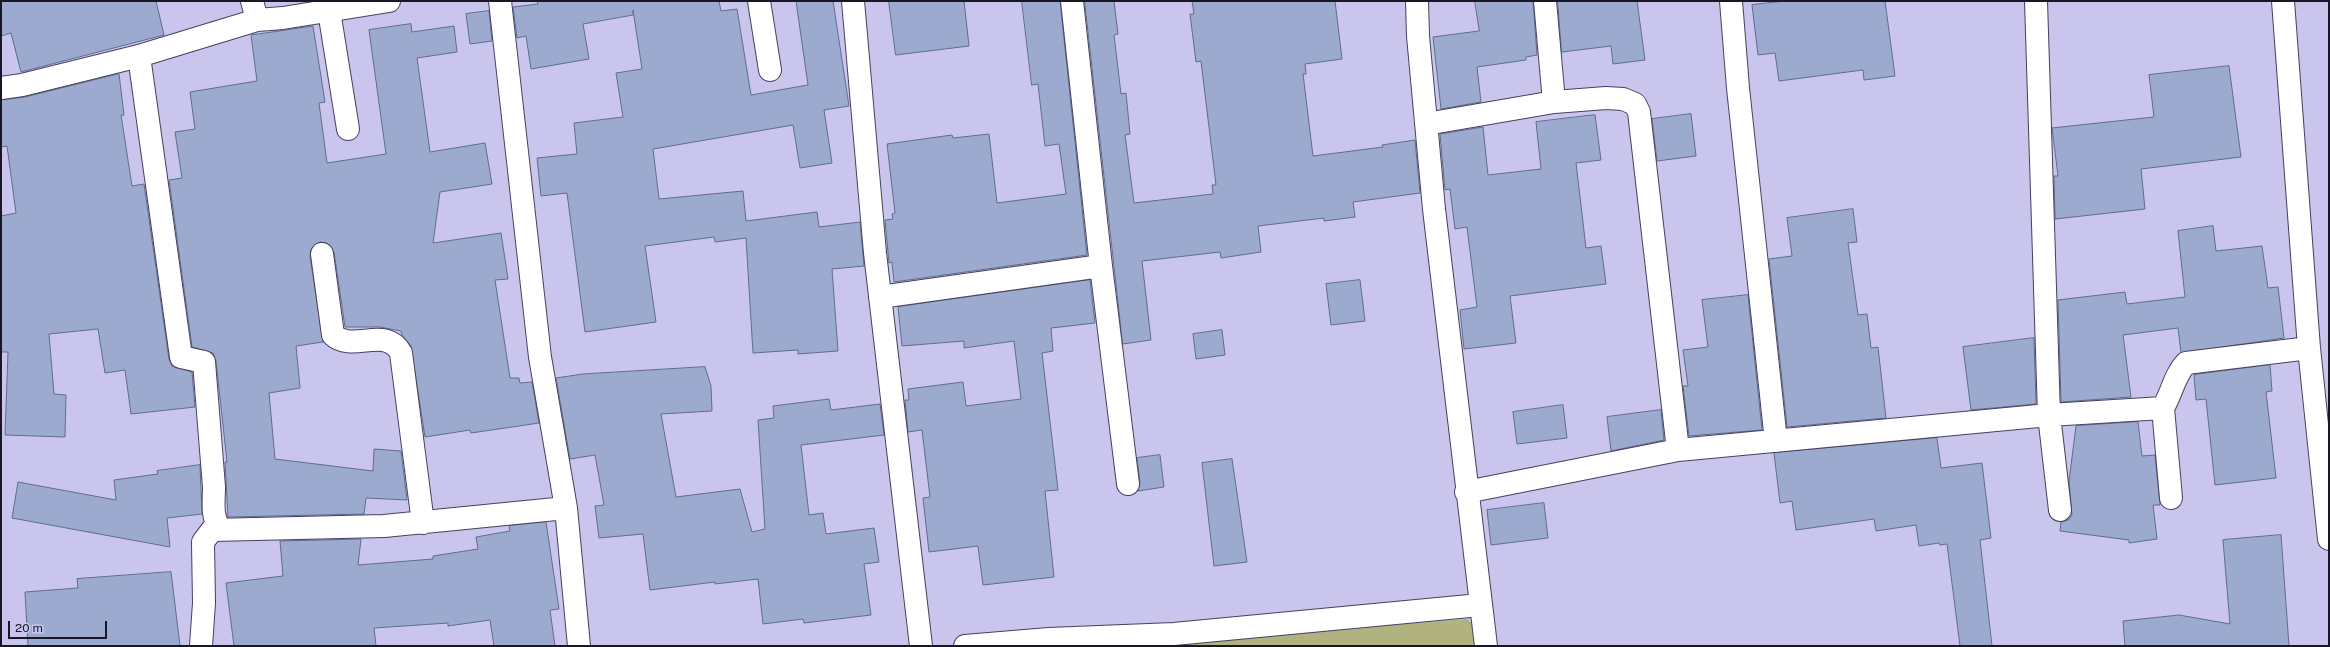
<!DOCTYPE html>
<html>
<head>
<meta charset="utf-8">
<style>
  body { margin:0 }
  #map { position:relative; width:2330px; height:647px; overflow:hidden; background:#c9c5ed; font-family:"Public Sans",sans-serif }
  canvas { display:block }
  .frame { position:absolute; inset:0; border:2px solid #191725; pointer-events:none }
  .scale { position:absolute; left:8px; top:621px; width:99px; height:18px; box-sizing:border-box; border:2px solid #191725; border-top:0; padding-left:5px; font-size:12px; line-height:14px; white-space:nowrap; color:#191725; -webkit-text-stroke:3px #c9c5ed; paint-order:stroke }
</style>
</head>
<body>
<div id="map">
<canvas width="2330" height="647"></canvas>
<div class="frame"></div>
<div class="scale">20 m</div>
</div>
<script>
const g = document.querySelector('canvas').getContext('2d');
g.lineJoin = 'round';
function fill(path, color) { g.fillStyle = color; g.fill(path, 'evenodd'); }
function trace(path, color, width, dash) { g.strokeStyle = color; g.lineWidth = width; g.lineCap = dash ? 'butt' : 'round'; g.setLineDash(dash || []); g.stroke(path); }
fill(new Path2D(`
  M 1467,619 L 1498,646 L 1120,646 Z`), '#b0b380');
const building = new Path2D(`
  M 1,1 L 156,1 L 164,35 L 21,72 L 11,33 L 1,36 Z
  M 537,1 L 719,1 L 721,11 L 737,9 L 751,95 L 808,85 L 796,1 L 833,1 L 849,106 L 824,110 L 832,163 L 800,168 L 793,125 L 653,149 L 659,199 L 743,191 L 746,221 L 817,212 L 819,227 L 860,222 L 864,266 L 832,269 L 838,351 L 798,354 L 798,350 L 753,353 L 746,238 L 715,242 L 714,237 L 645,246 L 656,322 L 585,332 L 567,193 L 541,196 L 537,158 L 577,154 L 574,123 L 623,117 L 616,73 L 642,69 L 633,10 L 633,15 L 583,24 L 589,59 L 531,69 L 526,36 L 517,38 L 513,7 L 538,4 Z
  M 889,1 L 964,1 L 969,46 L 896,55 Z
  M 1022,1 L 1060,1 L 1087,255 L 894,282 L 892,262 L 889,263 L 885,220 L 893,219 L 892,214 L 895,213 L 887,144 L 952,135 L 953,138 L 989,134 L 997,203 L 1066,194 L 1059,144 L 1045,146 L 1038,84 L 1032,85 Z
  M 1085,1 L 1114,1 L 1118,34 L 1114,35 L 1121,94 L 1126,93 L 1130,134 L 1125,135 L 1134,203 L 1213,194 L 1212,185 L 1216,185 L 1201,61 L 1196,62 L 1190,14 L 1194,14 L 1192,1 L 1335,1 L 1342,59 L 1305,64 L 1306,74 L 1303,74 L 1313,156 L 1383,147 L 1382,145 L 1415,140 L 1420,193 L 1353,202 L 1355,217 L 1324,221 L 1324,218 L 1258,226 L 1261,252 L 1221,258 L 1220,252 L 1142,261 L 1151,340 L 1123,344 Z
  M 1475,1 L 1533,1 L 1537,55 L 1526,57 L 1526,60 L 1477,67 L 1481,102 L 1441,109 L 1433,37 L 1479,31 Z
  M 1558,1 L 1637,1 L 1645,60 L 1613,64 L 1611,46 L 1562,52 Z
  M 1785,1 L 1885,1 L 1895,76 L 1864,80 L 1863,70 L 1779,81 L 1775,53 L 1758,55 L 1752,5 Z
  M 489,11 L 492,41 L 470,44 L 466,14 Z
  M 411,24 L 412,32 L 454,26 L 457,52 L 417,58 L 430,152 L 485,143 L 492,184 L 440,192 L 433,243 L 501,233 L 508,279 L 495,280 L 510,378 L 519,378 L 520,383 L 532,382 L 539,423 L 471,433 L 470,430 L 425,437 L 411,346 L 402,335 L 401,331 L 380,327 L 345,327 L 334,252 L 327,243 L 320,242 L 311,249 L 310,256 L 323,342 L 296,346 L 300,388 L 269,393 L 275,459 L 373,471 L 374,449 L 401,451 L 407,500 L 366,498 L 364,514 L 228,517 L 225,462 L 227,462 L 216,361 L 213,353 L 192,347 L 169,180 L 182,178 L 175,132 L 195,129 L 190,92 L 257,81 L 251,35 L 313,26 L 325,102 L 319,103 L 327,163 L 386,154 L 369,30 Z
  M 2229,66 L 2241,157 L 2141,169 L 2145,209 L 2055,219 L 2054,176 L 2058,176 L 2052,128 L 2154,117 L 2149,75 Z
  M 119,74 L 124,115 L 121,115 L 132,186 L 144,184 L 169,359 L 172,366 L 192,372 L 195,407 L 131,414 L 125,370 L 105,373 L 98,329 L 49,334 L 54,394 L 66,395 L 65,437 L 5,435 L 8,352 L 1,352 L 1,216 L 16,213 L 7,146 L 1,147 L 1,100 L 25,97 Z
  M 1691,114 L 1696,156 L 1657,161 L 1652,119 Z
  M 1595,115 L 1601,160 L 1576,163 L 1586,248 L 1601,246 L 1606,284 L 1510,296 L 1516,343 L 1464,349 L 1460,310 L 1477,307 L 1467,227 L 1455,229 L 1450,189 L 1445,190 L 1440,134 L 1483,127 L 1488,175 L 1541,169 L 1536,122 Z
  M 1853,209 L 1857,242 L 1848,243 L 1858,315 L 1867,314 L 1871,348 L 1878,347 L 1886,418 L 1787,427 L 1769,259 L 1792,256 L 1787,218 Z
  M 2213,226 L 2216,251 L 2262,246 L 2268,288 L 2278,287 L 2284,338 L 2181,353 L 2178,328 L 2123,335 L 2131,397 L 2061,402 L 2058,300 L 2125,292 L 2127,304 L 2185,297 L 2178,231 Z
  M 1090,280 L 1095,323 L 1051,328 L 1053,351 L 1042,353 L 1058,490 L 1045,491 L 1054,577 L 983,585 L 978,546 L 929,552 L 923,498 L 930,497 L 922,430 L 908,432 L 905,400 L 909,400 L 908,389 L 963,382 L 966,406 L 1021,399 L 1014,341 L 964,348 L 964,341 L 902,346 L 898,307 Z
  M 1360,280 L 1365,321 L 1331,325 L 1326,284 Z
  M 1748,295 L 1762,430 L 1689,436 L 1683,386 L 1688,386 L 1683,350 L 1708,347 L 1702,300 Z
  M 1222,330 L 1225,355 L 1196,359 L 1193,334 Z
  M 2034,338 L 2036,404 L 1971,410 L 1963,347 Z
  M 2270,365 L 2272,391 L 2266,392 L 2276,478 L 2215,485 L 2206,399 L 2196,400 L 2194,375 Z
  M 705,367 L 711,386 L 712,411 L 661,414 L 676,497 L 740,489 L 752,532 L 765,529 L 758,420 L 774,418 L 773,406 L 829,399 L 831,410 L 880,404 L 884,435 L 801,445 L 809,515 L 823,513 L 826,534 L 874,528 L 879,562 L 864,564 L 871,615 L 804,623 L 803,619 L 763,624 L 758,579 L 715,584 L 715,582 L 650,590 L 643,534 L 599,538 L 595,506 L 604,505 L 595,455 L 570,459 L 556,378 L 583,374 Z
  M 1563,405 L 1567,438 L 1517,444 L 1513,412 Z
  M 1661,410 L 1664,440 L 1611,451 L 1607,417 Z
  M 2138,422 L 2142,456 L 2155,455 L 2160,505 L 2153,505 L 2157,539 L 2129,543 L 2129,540 L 2060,531 L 2061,522 L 2068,520 L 2072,515 L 2069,481 L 2076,426 Z
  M 1937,438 L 1941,468 L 1982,463 L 1991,538 L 1980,540 L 1992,646 L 1960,646 L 1947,544 L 1940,545 L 1939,543 L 1919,546 L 1916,525 L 1876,531 L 1874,519 L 1796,530 L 1792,501 L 1780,503 L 1774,453 Z
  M 1160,455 L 1164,487 L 1138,491 L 1140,482 L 1137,458 Z
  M 1232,459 L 1247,562 L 1214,566 L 1202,463 Z
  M 200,465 L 202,514 L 167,518 L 170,547 L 12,518 L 18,482 L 116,500 L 114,480 L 158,474 L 157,471 Z
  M 1544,503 L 1548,538 L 1491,545 L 1487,510 Z
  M 546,522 L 559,609 L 550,610 L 555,646 L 494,646 L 490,620 L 448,626 L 448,623 L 374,628 L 376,646 L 234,646 L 226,583 L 283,576 L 280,541 L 361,539 L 358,565 L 433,559 L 433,556 L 478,549 L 476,537 L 510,531 L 509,526 Z
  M 2281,535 L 2289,646 L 2125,646 L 2123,621 L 2179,615 L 2230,624 L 2223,540 Z
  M 171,572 L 180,646 L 28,646 L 25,592 L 78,588 L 77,579 Z`);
fill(building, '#9daacf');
trace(building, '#606c8e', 1);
const minor = new Path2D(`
  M 252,1 L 257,20
  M 500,1 L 540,357 L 566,508 L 579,646
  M 759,1 L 770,70
  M 853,1 L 875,253 L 921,646
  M 1072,1 L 1101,266 L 1128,484
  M 1417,1 L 1418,36 L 1434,209 L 1486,646
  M 1545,1 L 1554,102
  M 1731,1 L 1738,88 L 1776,441
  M 2036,1 L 2049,415 L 2060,510
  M 2283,1 L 2309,348 L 2329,539
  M 329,11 L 348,129
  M 139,56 L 181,357 L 204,362 L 214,487 C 214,501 211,517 220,528
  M 1,88 L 22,85 L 139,56 L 257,20 L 283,18 L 389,1
  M 1426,124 L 1554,102 L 1606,98 L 1623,99 L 1635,104 L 1639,112 L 1678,450
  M 322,254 L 333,335 C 353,353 386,325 401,353 L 423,523
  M 880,297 L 1101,266
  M 2163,408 L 2171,498
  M 1466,492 L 1678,450 L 2049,415 L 2163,408 C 2172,393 2174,376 2186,363 L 2309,348
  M 201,646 L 204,603 L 203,542 L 212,530 L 384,526 L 566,508
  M 965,646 L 1049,639 L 1174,634 L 1480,605`);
trace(minor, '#454062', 24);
trace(minor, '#fff', 22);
</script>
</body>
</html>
